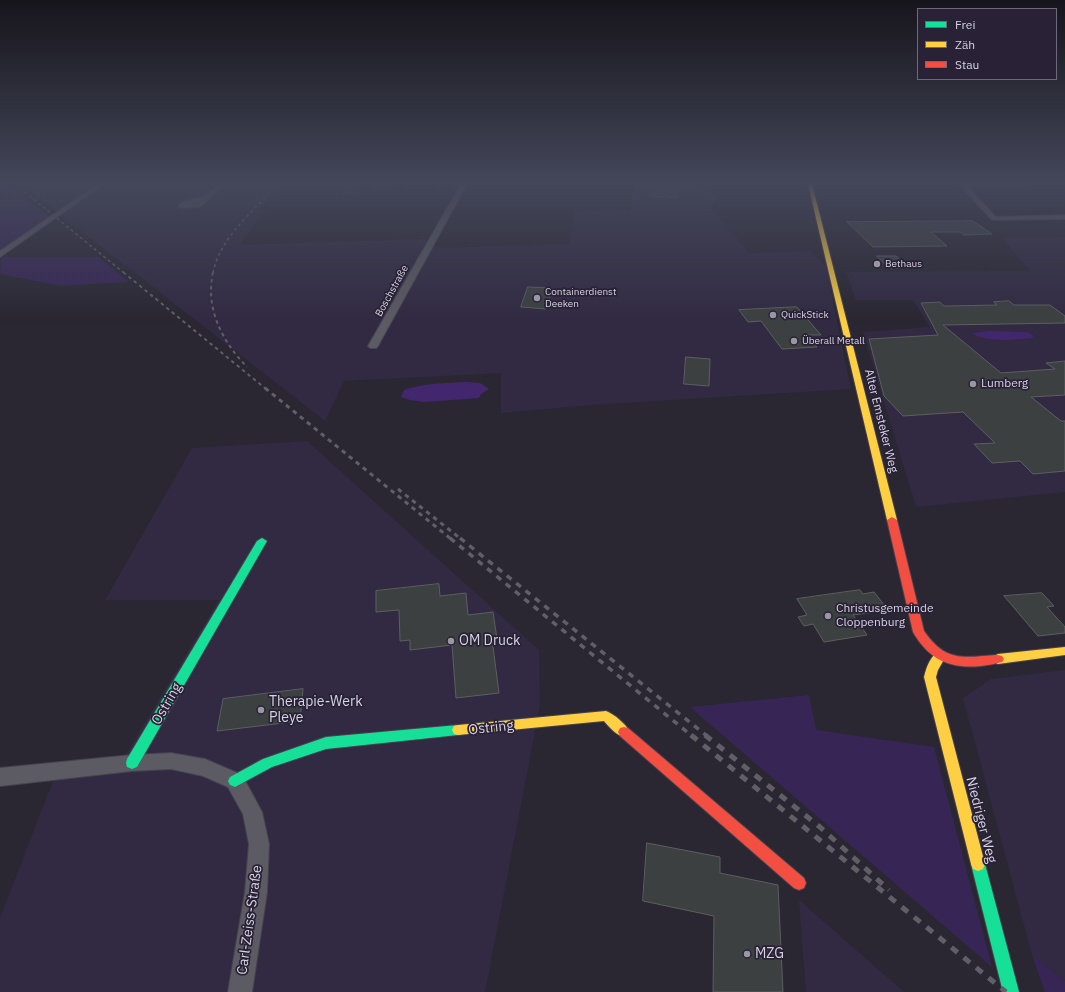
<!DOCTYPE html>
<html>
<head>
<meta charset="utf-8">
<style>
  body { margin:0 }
  #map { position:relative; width:1065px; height:992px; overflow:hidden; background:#2a2732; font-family:"IBM Plex Sans",sans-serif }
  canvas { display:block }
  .legend { position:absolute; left:917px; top:8px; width:140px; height:72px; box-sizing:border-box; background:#292237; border:1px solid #6f697b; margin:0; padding:5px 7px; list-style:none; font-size:12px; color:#d7d3e1 }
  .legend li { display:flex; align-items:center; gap:8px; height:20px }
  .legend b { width:20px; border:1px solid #6f697b }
</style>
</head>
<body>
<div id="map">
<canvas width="1065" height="992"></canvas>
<ul class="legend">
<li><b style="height:5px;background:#16e098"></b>Frei</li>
<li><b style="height:5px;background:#ffcf43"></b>Zäh</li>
<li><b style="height:5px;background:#f24e42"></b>Stau</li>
</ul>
</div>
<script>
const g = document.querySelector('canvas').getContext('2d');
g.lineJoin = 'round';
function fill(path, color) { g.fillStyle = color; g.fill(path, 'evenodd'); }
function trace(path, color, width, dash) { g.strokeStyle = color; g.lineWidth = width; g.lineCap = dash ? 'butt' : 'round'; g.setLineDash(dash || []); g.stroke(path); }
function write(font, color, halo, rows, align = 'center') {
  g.font = font + ' "IBM Plex Sans",sans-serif'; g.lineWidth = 3.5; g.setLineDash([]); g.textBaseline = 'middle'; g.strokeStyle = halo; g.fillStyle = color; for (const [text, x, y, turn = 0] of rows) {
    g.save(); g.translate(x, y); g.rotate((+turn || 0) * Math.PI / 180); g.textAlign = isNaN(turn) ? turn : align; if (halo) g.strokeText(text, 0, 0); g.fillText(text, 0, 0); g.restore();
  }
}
fill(new Path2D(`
  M 21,184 L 471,184 L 460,186 L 437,186 L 437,184 L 394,185 L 392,189 L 370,189 L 372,185 L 361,185 L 356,194 L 341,194 L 342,191 L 275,192 L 259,210 L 265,211 L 239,245 L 424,239 L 439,248 L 569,244 L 575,211 L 631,210 L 634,184 L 697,184 L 718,197 L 711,208 L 749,253 L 810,251 L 828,268 L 831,291 L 851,389 L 590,405 L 501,413 L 501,373 L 344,381 L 325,421 Z
  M 1065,237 L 1065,492 L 916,507 L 863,332 L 930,327 L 913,300 L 856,300 L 846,272 L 1030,271 L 1002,238 Z
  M 307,441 L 539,650 L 540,705 L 485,992 L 0,992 L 0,918 L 60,763 L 124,757 L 219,600 L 105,600 L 192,448 Z
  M 1065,670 L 1065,981 L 1032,955 L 963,698 L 991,679 Z
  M 799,900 L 904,992 L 806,992 Z`), '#312a42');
fill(new Path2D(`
  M 0,184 L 8,184 L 50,218 L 0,252 Z
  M 98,257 L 129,282 L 61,286 L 0,274 L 1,257 Z
  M 809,695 L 816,730 L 934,747 L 992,967 L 690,707 Z
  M 1032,955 L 1065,981 L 1065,992 L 1045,992 Z`), '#372655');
fill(new Path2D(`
  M 990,331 L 1027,332 L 1034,336 L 1031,338 C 1010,340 994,342 974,335 L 974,333 Z
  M 467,382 L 480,383 L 489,389 L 481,394 L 479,398 L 424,402 L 410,400 L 401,397 L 404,390 C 424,383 445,383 467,382 Z`), '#43276e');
const building = new Path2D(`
  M 651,184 L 677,185 L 676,198 L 650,196 Z
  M 973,221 L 992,234 L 964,235 L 960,232 L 931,232 L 947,246 L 873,247 L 847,222 Z
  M 877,256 L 896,256 L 909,268 L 889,268 Z
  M 528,287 L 552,288 L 546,309 L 521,307 Z
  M 1009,301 L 1014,305 L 1050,305 L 1065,316 L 1065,323 L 943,325 L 1001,373 L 1055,369 L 1046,363 L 1065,361 L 1065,395 L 1031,397 L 1061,421 L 1065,421 L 1065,471 L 1033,474 L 1020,461 L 992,463 L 974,444 L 995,443 L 963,412 L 903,416 L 884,396 L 869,339 L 938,335 L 921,303 L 940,302 L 944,306 L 997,305 L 994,302 Z
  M 797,307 L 821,335 L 807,335 L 817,347 L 782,349 L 761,321 L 748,322 L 739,310 Z
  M 686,357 L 710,359 L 709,386 L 684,384 Z
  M 439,584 L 440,596 L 466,593 L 468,615 L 493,612 L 497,639 L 492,639 L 499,693 L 456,698 L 452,645 L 410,650 L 410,640 L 400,641 L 399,610 L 376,612 L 376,591 Z
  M 860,590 L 863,594 L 874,592 L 885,606 L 881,607 L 883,611 L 853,615 L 867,635 L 824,642 L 813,624 L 804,626 L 798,617 L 807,615 L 797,599 Z
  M 1042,593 L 1054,606 L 1047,607 L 1065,627 L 1065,633 L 1038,636 L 1004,596 Z
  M 303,689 L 300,721 L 217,731 L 223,699 Z
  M 647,843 L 720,857 L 720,873 L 778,885 L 783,992 L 713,992 L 714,916 L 643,901 Z`);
fill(building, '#3d4040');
trace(building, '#5c5e5f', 1);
const street = new Path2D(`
  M 98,184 L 104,184 L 0,257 L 0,251 Z
  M 219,184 L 225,184 L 200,207 L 181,208 L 178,206 L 182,202 L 205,196 ZM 199,202 L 196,204 L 189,204 Z
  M 461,184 L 467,184 L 378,346 L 376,348 L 370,348 L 368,346 Z
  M 959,184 L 1025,184 L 1022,186 L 967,186 L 996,217 L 1065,215 L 1065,219 L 992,220 Z
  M 171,753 L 205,759 L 242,775 L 262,812 L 269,844 L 267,892 L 252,992 L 228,992 L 245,892 L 249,844 L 243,814 L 228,787 L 203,776 L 171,769 L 132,771 L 0,786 L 0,768 L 132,755 Z`);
const fast = new Path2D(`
  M 262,538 L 267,541 L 137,767 L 132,769 L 127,767 L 126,763 L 127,759 L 257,541 Z
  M 458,725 L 462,726 L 464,730 L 462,734 L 458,735 L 326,749 L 272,767 L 235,787 L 230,785 L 228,781 L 230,777 L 263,759 L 326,737 Z
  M 978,857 L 983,859 L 985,864 L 1019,992 L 1003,992 L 971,864 L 973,859 Z`);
const slow = new Path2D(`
  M 808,184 L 812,184 L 897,520 L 892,523 L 887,520 Z
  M 1065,647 L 1065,655 L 998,664 L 994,662 L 992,659 L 994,656 L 998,654 Z
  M 940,651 L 944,653 L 946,656 L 938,670 L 936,677 L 985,864 L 983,869 L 978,871 L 973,869 L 971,864 L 924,677 C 926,668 931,654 940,651 Z
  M 606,711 C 614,714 626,724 630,732 L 628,736 C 619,739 610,728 604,721 L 458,735 L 454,734 L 452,730 L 454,726 L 458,725 Z`);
const jam = new Path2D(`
  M 892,517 L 897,520 L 924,631 C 941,655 954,659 983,656 C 990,656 996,654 1002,656 L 1004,659 L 1002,662 C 995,664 988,665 981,666 C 950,669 929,660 913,632 L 887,520 Z
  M 624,727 L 628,728 L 804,878 L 806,883 L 804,888 L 799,890 L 794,888 L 620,736 L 618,732 L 620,728 Z`);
trace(street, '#46434e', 2);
trace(fast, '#46434e', 2);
trace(slow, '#46434e', 2);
trace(jam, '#46434e', 2);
fill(street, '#5c5a62');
fill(fast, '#16e098');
fill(slow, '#ffcf43');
fill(jam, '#f24e42');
trace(new Path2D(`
  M 15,184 L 124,273
  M 213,273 C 220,237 255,209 279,184`), '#615e67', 1.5, [3, 3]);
trace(new Path2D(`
  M 123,272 L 266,389
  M 213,272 C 205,309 222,341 247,367`), '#615e67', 2, [3.5, 3.5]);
trace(new Path2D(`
  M 265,388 L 451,539
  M 398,489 L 461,539`), '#615e67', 3, [4.5, 4.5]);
trace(new Path2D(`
  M 450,538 L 692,736
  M 460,538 L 707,736`), '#615e67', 3.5, [6, 6]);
trace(new Path2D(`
  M 691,735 L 1006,992
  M 705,735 L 820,827 L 889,890`), '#615e67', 5, [8, 8]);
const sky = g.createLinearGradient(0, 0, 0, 322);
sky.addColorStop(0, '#17151c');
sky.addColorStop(0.57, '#44475a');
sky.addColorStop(1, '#44475a00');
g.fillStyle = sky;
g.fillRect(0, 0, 1065, 322);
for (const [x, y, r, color] of [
  [877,264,4,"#9a97a4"],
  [537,298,4,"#9a97a4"],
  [773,315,4,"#9a97a4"],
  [794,341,4,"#9a97a4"],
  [973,384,4,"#9a97a4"],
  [828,616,4,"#9a97a4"],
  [451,641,4,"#9a97a4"],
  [261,710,4,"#9a97a4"],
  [747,954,4,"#9a97a4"]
]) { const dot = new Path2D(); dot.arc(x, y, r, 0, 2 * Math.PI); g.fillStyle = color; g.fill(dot); trace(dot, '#292237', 1.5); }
write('10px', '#d7d3e1', '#292237', [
  ["Bethaus",885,264],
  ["Containerdienst",545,292],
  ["Deeken",545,304],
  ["QuickStick",781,315],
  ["Überall Metall",802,341]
], 'left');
write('10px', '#d7d3e1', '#292237', [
  ["Boschstraße",392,291,-61]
]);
write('12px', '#d7d3e1', '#292237', [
  ["Lumberg",981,384],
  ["Christusgemeinde",836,609],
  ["Cloppenburg",836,623]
], 'left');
write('12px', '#d7d3e1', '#292237', [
  ["Alter Emsteker Weg",881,421,76]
]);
write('14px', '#d7d3e1', '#292237', [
  ["OM Druck",459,641],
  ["Therapie-Werk",269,702],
  ["Pleye",269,718],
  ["MZG",755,954]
], 'left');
write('14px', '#d7d3e1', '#292237', [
  ["Ostring",167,704,-60],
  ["Ostring",491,728,-6],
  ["Niedriger Weg",981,820,76],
  ["Carl-Zeiss-Straße",250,920,-82]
]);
</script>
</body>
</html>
